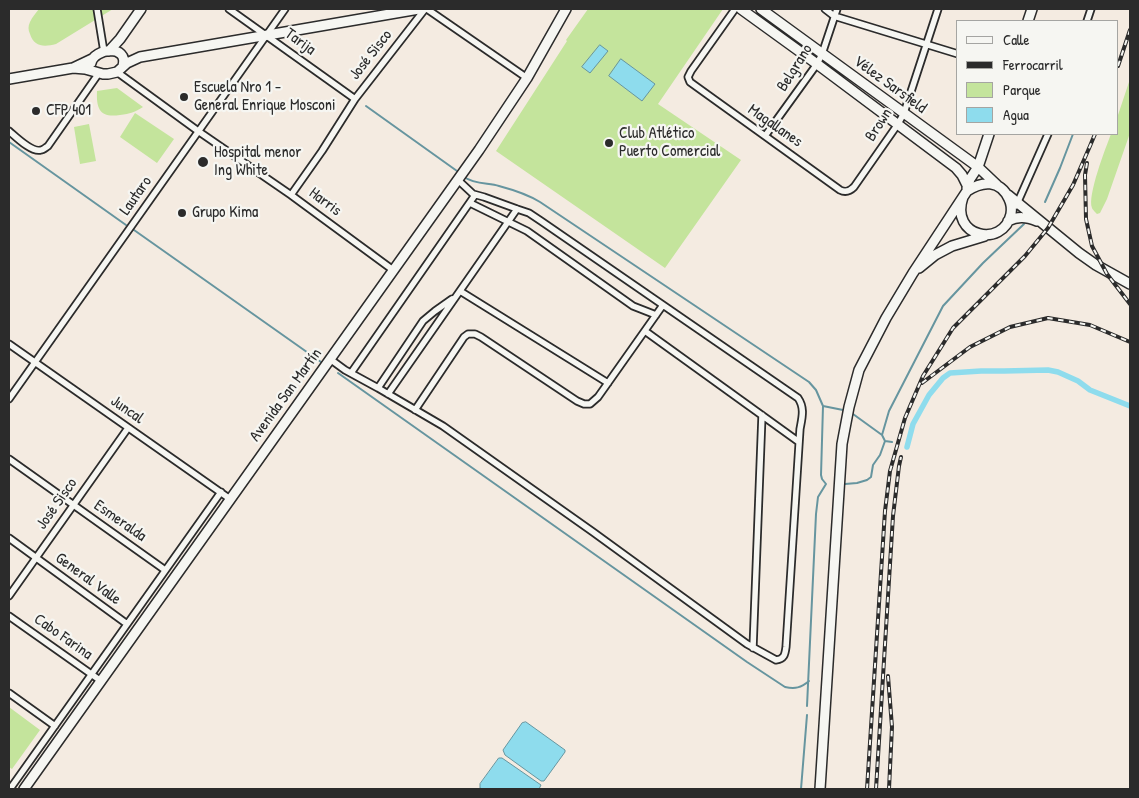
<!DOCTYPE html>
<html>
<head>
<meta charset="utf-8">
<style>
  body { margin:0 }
  #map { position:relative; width:1139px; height:798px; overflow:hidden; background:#f4ebe1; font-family:"Patrick Hand",sans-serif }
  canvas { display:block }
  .frame { position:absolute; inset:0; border:10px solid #2b2b2b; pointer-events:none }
  .legend { position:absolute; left:956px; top:20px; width:162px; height:115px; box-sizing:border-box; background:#f6f6f2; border:1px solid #a5a5a2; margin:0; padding:6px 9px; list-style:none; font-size:15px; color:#2b2b2b }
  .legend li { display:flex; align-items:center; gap:10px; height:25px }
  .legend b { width:25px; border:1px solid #a5a5a2 }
</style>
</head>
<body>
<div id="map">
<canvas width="1139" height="798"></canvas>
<div class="frame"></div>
<ul class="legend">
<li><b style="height:6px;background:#f6f6f2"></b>Calle</li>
<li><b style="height:6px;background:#2b2b2b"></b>Ferrocarril</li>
<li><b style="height:14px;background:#c4e49c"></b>Parque</li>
<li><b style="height:14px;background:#8edced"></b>Agua</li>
</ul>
</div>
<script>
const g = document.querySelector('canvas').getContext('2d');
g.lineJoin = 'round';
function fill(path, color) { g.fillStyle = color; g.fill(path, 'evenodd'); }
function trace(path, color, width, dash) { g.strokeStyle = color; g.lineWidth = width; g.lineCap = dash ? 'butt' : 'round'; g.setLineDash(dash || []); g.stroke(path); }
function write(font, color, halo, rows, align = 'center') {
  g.font = font + ' "Patrick Hand",sans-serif'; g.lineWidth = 4.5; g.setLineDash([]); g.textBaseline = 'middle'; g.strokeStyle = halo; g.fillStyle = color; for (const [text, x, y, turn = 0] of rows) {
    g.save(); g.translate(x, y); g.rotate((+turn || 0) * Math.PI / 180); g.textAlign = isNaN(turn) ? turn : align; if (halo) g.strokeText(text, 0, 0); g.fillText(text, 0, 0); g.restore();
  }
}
fill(new Path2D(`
  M 39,9 L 113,9 L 56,44 C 44,47 34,47 30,34 C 28,30 28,26 30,22 C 32,17 36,13 39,9 Z
  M 588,9 L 723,9 L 658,104 L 741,160 L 665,268 L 496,151 L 567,41 L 566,40 Z
  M 1130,79 L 1130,133 L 1107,199 L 1100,213 L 1097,214 C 1096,213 1092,209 1092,208 C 1087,196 1106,147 1111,134 L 1118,134 L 1118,115 Z
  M 117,88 L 143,107 C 135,112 130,114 120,115 C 101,118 96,110 97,91 Z
  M 135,113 L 174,139 L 157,163 L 120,137 Z
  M 89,124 L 96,161 L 80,164 L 74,127 Z
  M 9,707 L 40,730 L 12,769 L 9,767 Z`), '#c4e49c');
const water = new Path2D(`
  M 600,45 L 608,51 L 590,73 L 582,67 Z
  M 621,59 L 655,84 L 642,101 L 609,76 Z
  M 526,722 L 565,750 L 565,752 L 544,781 L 541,781 L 505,755 L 503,750 L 522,723 Z
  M 499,758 L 502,758 L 541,785 L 539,789 L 482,789 L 480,788 L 480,784 Z`);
fill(water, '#8edced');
trace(water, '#66959f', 1);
trace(new Path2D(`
  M 366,106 L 457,171
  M 9,142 L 126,225
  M 464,177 C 474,184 488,183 499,186 C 514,190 527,194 540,202 L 809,382 L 816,390 L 823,406 L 821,475 L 822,479 L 826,484
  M 1045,202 L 1060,168 L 1073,134
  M 134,230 L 321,362
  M 338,373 L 747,662 L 785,687 C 795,689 801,688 809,681
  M 823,406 L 843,410
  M 853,414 L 882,435 L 885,441 L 892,442
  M 882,435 L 889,411 L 943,306 L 983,263 L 1024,224
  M 845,484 L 857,483 L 867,480 L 871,477 L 873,465 L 880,455 L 885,441
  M 807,706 L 816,514 L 818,497 L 826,484
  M 801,789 L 807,715`), '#66959f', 2);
trace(new Path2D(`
  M 907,447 L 913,424 L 929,395 L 943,378 L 950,373 L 981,371 L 1004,371 L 1048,370 L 1058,372 L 1078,381 L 1090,390 L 1130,406`), '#8edced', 5.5);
const street = new Path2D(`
  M 97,9 L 104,52
  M 229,9 L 355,99
  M 427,9 L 527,78
  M 735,9 L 691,71 L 688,77 L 690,82 L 840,190 C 846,193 850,191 854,187 L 898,124 L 904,113 L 938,9
  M 825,9 L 834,16 L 958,54
  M 1087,21 L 1091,9
  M 117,72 L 198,131 L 291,195 L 393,270
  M 9,131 C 16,137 32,153 41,150 C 43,150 45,148 48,146 L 99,73
  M 765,136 L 817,64 L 822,54 L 837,9
  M 291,195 L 322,151 L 355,99 L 425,9
  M 470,203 L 527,231 L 633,306 L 656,315
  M 1016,206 L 1048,134
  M 460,291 L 608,383
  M 645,331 L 799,442
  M 9,344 L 230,499
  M 330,359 L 345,370 L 378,388 L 443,426 L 593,532 L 747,644 L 776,660 C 784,659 785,655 786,647 L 800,429 C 802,418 805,408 798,398 L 541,221 L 529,213 L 517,209 L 484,197 L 473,194 L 458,180
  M 351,373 L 475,195
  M 378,388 L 423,321 L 435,311 L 452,299
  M 388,394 L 517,209
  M 9,399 L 285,9
  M 415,410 L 464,337 L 468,334 L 475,334 L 481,337 L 577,401 L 584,404 L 590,404 L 598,397 L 663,305
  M 9,459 L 165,570
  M 9,538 L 127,624
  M 9,596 L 128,428
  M 9,616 L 101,681
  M 753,648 L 762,415
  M 9,693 L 55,726
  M 10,789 L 221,492`);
const secondary = new Path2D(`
  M 741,9 L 817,64 L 956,168 L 962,175 L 967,185
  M 761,9 L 978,167 L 997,185
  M 1028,21 L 1032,9
  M 109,51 L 120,39 L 141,9
  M 91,63 C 94,48 129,44 123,66
  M 73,68 L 85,69 L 103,74 L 108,74 L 117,72 L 127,63 L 140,57 L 419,9
  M 9,79 L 73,68 L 92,59
  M 967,188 L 970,179 L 978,167 L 989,134
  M 1008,195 L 1079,253 L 1096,265 L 1130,284
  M 1008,221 C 1018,216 1026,217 1037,221
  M 919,268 L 935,255 L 952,246 L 985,236
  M 24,789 L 479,150 L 527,78 L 566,9
  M 820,789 L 842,444 L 849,407 L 859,370 L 886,318 L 913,273 L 967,191 C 982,181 1000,179 1009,199 C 1011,203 1012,208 1011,214 C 1003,249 949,237 963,197`);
trace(street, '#2b2b2b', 9);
trace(secondary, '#2b2b2b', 12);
trace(street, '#f6f6f2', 5.5);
trace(secondary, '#f6f6f2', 9);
const rail = new Path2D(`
  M 1118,66 L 1130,30
  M 1087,163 L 1085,175 L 1086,219 L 1092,246 L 1107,274 L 1130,304
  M 922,383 L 970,347 L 1010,327 L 1048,318 L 1090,325 L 1130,342
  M 888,676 L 892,727 L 889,789
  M 867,789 L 885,511 L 890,471 L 905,418 L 923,376 L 953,328 L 1025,256 L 1048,228 L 1073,185 L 1090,146 L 1095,134
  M 876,789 L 893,516 L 899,466 L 901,457`);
trace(rail, '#2b2b2b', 4);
trace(rail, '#f6f6f2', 2, [5.5]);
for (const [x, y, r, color] of [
  [184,97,5,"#2b2b2b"],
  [36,111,5,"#2b2b2b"],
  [609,143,5,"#2b2b2b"],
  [203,162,6,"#2b2b2b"],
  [182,213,5,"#2b2b2b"]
]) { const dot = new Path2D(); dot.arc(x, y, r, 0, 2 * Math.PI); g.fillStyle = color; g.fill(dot); trace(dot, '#f6f6f2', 2); }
write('16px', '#2b2b2b', '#f6f6f2', [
  ["Tarija",300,42,36],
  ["José Sisco",371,55,-52],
  ["Belgrano",795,68,-58],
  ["Vélez Sarsfield",890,85,36],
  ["Brown",879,125,-57],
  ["Magallanes",775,126,35],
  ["Lautaro",136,196,-55],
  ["Harris",325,202,37],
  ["Avenida San Martín",286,395,-54],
  ["Juncal",127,410,35],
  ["José Sisco",57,504,-55],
  ["Esmeralda",120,521,35],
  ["General Valle",88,579,36],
  ["Cabo Farina",63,637,35]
]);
write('16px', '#2b2b2b', '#f6f6f2', [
  ["Escuela Nro 1 -",194,88],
  ["General Enrique Mosconi",194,106],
  ["CFP 401",46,111],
  ["Club Atlético",619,134],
  ["Puerto Comercial",619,152],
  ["Hospital menor",214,153],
  ["Ing White",214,171],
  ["Grupo Kima",192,213]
], 'left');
</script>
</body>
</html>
